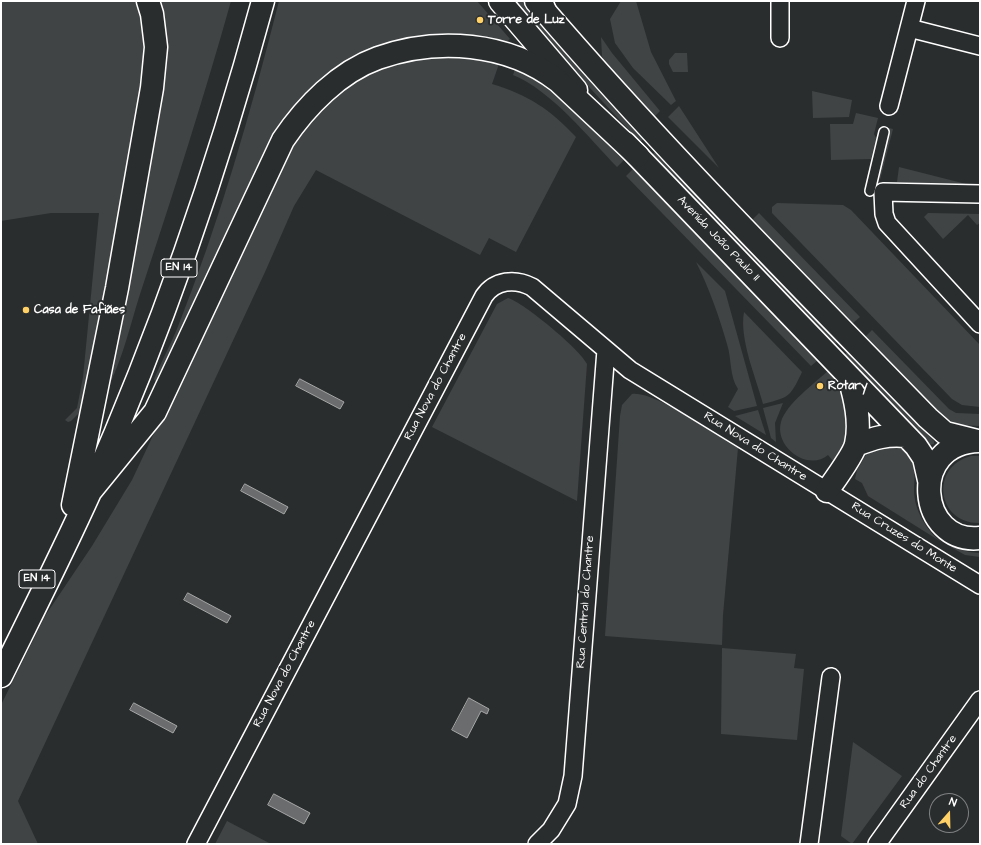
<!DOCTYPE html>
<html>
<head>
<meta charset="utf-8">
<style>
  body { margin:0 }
  #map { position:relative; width:981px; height:845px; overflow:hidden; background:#2a2d2e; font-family:"Architects Daughter",sans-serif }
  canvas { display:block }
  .frame { position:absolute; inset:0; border:2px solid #fff; pointer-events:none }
  .north { position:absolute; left:929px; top:793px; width:40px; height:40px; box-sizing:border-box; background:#2a2d2e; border:1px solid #7f8182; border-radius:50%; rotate:20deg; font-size:11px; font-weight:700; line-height:16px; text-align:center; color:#fff }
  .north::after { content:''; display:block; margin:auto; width:14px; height:18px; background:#ffd166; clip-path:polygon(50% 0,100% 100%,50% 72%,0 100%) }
</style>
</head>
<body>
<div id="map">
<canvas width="981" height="845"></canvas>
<div class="frame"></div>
<div class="north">N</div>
</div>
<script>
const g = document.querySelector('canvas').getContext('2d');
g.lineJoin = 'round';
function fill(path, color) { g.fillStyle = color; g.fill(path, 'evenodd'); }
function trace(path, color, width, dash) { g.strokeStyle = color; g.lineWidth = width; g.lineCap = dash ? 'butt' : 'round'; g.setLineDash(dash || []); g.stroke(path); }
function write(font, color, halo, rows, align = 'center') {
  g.font = font + ' "Architects Daughter",sans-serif'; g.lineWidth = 4; g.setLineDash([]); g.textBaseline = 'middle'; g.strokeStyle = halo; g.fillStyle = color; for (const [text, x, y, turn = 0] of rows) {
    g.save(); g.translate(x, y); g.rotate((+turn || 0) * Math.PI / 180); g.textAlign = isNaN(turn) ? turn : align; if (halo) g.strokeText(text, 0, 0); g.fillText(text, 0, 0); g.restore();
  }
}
fill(new Path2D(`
  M 1,1 L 140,1 L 146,55 L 144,82 L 82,410 L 71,421 L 68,422 L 65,420 L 77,408 L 83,377 L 99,213 L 51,213 L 1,221 Z
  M 158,1 L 231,1 C 204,97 174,191 143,285 C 132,317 123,361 106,391 Z
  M 279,1 L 477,1 L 510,39 L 503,44 L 491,41 L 327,78 L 159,382 L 156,383 L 154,379 C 161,362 170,346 177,329 C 219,223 251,112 279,1 Z
  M 515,1 L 523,1 L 589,80 L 645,138 L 640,142 L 590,88 Z
  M 621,1 L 636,1 L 651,52 L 676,101 L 671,105 L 633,68 L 615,43 L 610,19 Z
  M 601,37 L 612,53 L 660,111 L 654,117 L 607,66 L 602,56 Z
  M 675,53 L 687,53 L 688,72 L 673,72 L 669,64 L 669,60 Z
  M 445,54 L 500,61 L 492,84 C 528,95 550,109 576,137 L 516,252 L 489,238 L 480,255 L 316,170 L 294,206 L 265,272 L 18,801 L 38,844 L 1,844 L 1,705 L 45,616 L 92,546 L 132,480 L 289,147 C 318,105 356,73 405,60 C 418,56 432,56 445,54 Z
  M 516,67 C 559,88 591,126 624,160 L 617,167 C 588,137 552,91 513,75 Z
  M 812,91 L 852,100 L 849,117 L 813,118 Z
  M 679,106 L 719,168 L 668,117 Z
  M 856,113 L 878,118 L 874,134 L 876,138 L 871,159 L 831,160 L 830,124 L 853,124 Z
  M 889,128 L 893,129 L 880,180 L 879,170 Z
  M 656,151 L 838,341 L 834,345 L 652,155 Z
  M 899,167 L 966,184 L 897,182 Z
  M 633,169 L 818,360 L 811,366 L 626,176 Z
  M 777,203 L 843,205 L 851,210 L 980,345 L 980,407 L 962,405 L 952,399 L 772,213 L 772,207 Z
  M 759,213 L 860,317 L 853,323 L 752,220 Z
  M 928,213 L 980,214 L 980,223 L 977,225 L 968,215 L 943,239 L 924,217 Z
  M 696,262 L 725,291 L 757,406 L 734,411 L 728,407 L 738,389 C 729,375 732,359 727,344 C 719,316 709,288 696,262 Z
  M 508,298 C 523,302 581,350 587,364 L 577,501 L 432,427 L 497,304 Z
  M 744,312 L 802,372 C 790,397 790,397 763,404 C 756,378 739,339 744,312 Z
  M 872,330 L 949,409 L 956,413 L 980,414 L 980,426 L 960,425 L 945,418 L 865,337 Z
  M 848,351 L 934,441 L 934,444 L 929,445 L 844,356 Z
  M 829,370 L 840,383 L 845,394 L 848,437 L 841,451 L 833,461 L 828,455 C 808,472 774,447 781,422 C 786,404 815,383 829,370 Z
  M 632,394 C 656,391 715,435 738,448 L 723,615 L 722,645 L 605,636 L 620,416 L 622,405 Z
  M 783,403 L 775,423 L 776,442 L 771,438 L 763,408 Z
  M 758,410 L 766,435 L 735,416 Z
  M 900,445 C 917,459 915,470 914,490 C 914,510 927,532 943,543 L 868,496 L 862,483 L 855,479 L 857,470 L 870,448 Z
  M 971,456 L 980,456 L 980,523 C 937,524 929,467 971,456 Z
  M 949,546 L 969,552 L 980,553 L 980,557 L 965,555 Z
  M 722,648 L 796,654 L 794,668 L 804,669 L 797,740 L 721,734 Z
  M 853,742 L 902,776 L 852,844 L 841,836 Z
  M 227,821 L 271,844 L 215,844 Z`), '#414445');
const water = new Path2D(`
  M 300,379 L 344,402 L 340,409 L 296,386 Z
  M 245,484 L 288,507 L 284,514 L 241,491 Z
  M 188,593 L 231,616 L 227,623 L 184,600 Z
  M 469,698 L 489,709 L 487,714 L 481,711 L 467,738 L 452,730 Z
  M 134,703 L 177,726 L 173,733 L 130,710 Z
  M 274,794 L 310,813 L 304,824 L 268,805 Z`);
fill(water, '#6a6c6d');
trace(water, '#a6a7a7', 1);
const lane = new Path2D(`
  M 870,191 L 884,132`);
const street = new Path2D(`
  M 909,28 L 980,46
  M 780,38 L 780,1
  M 889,106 L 916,1
  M 980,194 L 883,192 L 884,214 L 887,223 L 980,324
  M 196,844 L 484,296 C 495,280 515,278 532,287 L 630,370 L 980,585
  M 537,844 L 551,830 L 567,804 L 573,776 L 606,350
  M 809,844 L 831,677
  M 877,844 L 980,700`);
const secondary = new Path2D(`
  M 500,1 L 576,90
  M 536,1 C 660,146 795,281 928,418 L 945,433 L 977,441
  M 625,143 L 916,446 L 924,458 L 929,480
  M 979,441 C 907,443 918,545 980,538
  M 856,445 C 874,438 887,434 906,436
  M 827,491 C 834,481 854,454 856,444 C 861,422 855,398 849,377`);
const highway = new Path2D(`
  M 541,1 L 545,11
  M 89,493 L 155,412 L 283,140 C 306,106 339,72 378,58 C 437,37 508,42 558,81 L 638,156
  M 73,505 L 117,288 L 152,88 L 156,47 L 152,14 L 148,1
  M 1,676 C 31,615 62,554 90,492 C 160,334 218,168 263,1`);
trace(lane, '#fff', 12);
trace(street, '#fff', 20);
trace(secondary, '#fff', 25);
trace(highway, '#fff', 25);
trace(lane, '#2a2d2e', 9);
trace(street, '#2a2d2e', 17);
trace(secondary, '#2a2d2e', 22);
trace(highway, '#2a2d2e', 22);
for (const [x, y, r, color] of [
  [480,20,4,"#ffd166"],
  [26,310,4,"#ffd166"],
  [820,386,4,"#ffd166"]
]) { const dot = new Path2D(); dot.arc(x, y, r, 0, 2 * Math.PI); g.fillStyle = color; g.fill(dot); trace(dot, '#2a2d2e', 1.5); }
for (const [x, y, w] of [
  [179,268,36],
  [37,579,36]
]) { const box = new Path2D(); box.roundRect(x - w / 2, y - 9, w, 18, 3); g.fillStyle = '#2a2d2e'; g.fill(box); trace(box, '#fff', 1); }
write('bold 11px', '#fff', null, [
  ["EN 14",179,268],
  ["EN 14",37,579]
]);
write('bold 12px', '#fff', '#2a2d2e', [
  ["Torre de Luz",488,20],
  ["Casa de Fafiães",34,310],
  ["Rotary",828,386]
], 'left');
write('12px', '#fff', '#2a2d2e', [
  ["Avenida João Paulo II",718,239,46],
  ["Rua Nova do Chantre",436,387,-62],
  ["Rua Nova do Chantre",755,447,32],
  ["Rua Cruzes do Monte",904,538,32],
  ["Rua Central do Chantre",586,602,-86],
  ["Rua Nova do Chantre",285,674,-62],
  ["Rua do Chantre",929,772,-54]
]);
</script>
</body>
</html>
